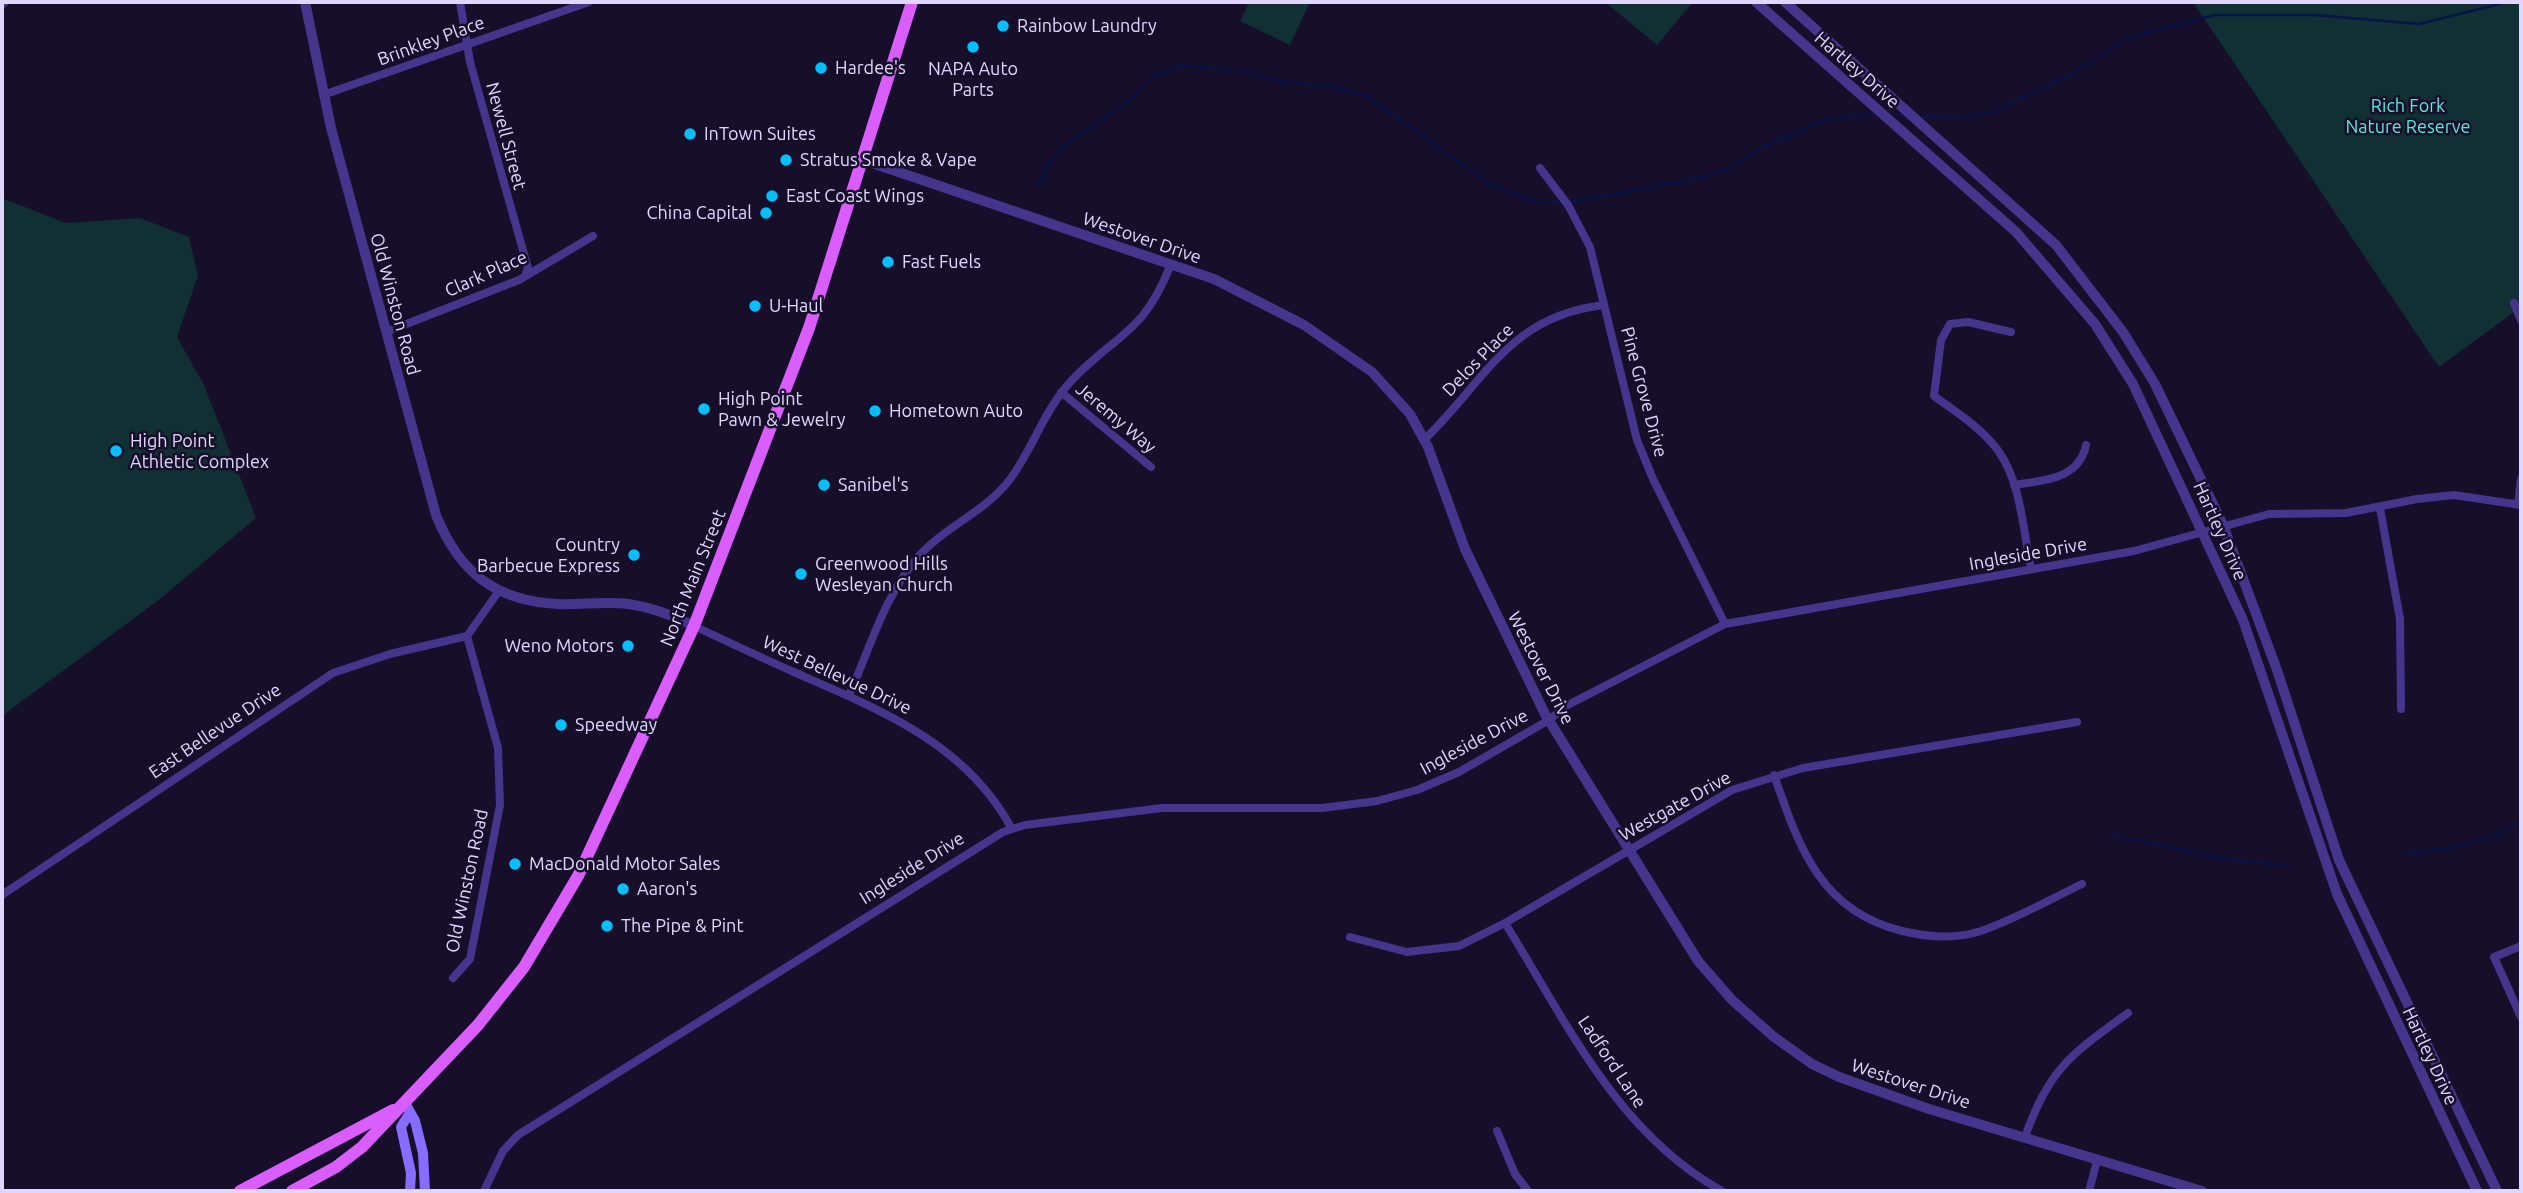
<!DOCTYPE html>
<html>
<head>
<meta charset="utf-8">
<style>
  body { margin:0 }
  #map { position:relative; width:2523px; height:1193px; overflow:hidden; background:#170e29; font-family:Ubuntu,sans-serif }
  canvas { display:block }
  .frame { position:absolute; inset:0; border:4px solid #e1d6ff; pointer-events:none }
</style>
</head>
<body>
<div id="map">
<canvas width="2523" height="1193"></canvas>
<div class="frame"></div>
</div>
<script>
const g = document.querySelector('canvas').getContext('2d');
g.lineJoin = 'round';
function fill(path, color) { g.fillStyle = color; g.fill(path, 'evenodd'); }
function trace(path, color, width, dash) { g.strokeStyle = color; g.lineWidth = width; g.lineCap = dash ? 'butt' : 'round'; g.setLineDash(dash || []); g.stroke(path); }
function write(font, color, halo, rows, align = 'center') {
  g.font = font + ' Ubuntu,sans-serif'; g.lineWidth = 5; g.setLineDash([]); g.textBaseline = 'middle'; g.strokeStyle = halo; g.fillStyle = color; for (const [text, x, y, turn = 0] of rows) {
    g.save(); g.translate(x, y); g.rotate((+turn || 0) * Math.PI / 180); g.textAlign = isNaN(turn) ? turn : align; if (halo) g.strokeText(text, 0, 0); g.fillText(text, 0, 0); g.restore();
  }
}
fill(new Path2D(`
  M 1249,2 L 1310,2 L 1290,45 L 1240,21 Z
  M 1605,2 L 1693,2 L 1657,45 Z
  M 2193,2 L 2521,2 L 2521,307 L 2439,367 Z
  M 2,198 L 66,223 L 140,218 L 189,237 L 198,276 L 177,337 L 204,385 L 256,518 L 160,599 L 2,716 Z`), '#103034');
trace(new Path2D(`
  M 1889,114 L 1907,117
  M 1917,117 L 1961,117 L 1992,112 L 2070,75 L 2128,38 L 2215,15 L 2316,15 L 2419,24 L 2507,2
  M 1037,187 L 1052,158 L 1076,137 L 1129,101 L 1150,79 L 1180,65 L 1248,72 L 1279,81 L 1332,87 L 1367,96 L 1491,185 L 1539,203 L 1563,202
  M 1570,202 L 1696,179 L 1733,167 L 1763,147 L 1824,120 L 1876,113
  M 2107,834 L 2237,861 L 2289,865
  M 2403,853 C 2450,849 2480,846 2521,822`), '#06144a', 2.5);
trace(new Path2D(`
  M 460,2 L 470,62 L 528,268 L 525,276
  M 2,5 L 5,2
  M 323,95 L 589,2
  M 1540,168 L 1568,205 L 1590,247 L 1637,440 L 1653,479 L 1725,624
  M 2514,303 L 2521,320
  M 386,332 L 519,280 L 593,236
  M 2011,332 L 1968,322 L 1950,324 L 1941,340 L 1934,396 C 1956,412 1980,427 1997,449 C 2021,481 2023,530 2031,569
  M 1061,392 L 1151,467
  M 1424,440 C 1486,380 1509,316 1604,305
  M 2014,485 C 2043,480 2079,480 2086,445
  M 2518,505 L 2521,479
  M 2380,508 L 2400,619 L 2401,709
  M 694,626 C 728,642 762,658 796,673 C 880,710 966,743 1012,829
  M 849,695 C 870,649 884,596 918,557 C 945,526 986,512 1011,478 C 1034,446 1045,408 1073,379 C 1119,332 1144,333 1171,264
  M 1774,775 C 1799,847 1820,911 1902,931 C 1927,937 1956,939 1981,931 C 2016,919 2049,900 2082,884
  M 2,895 L 333,673 L 390,654 L 467,636
  M 1505,923 C 1566,1021 1617,1133 1722,1191
  M 1350,937 L 1407,952 L 1459,946 L 1505,923 L 1732,790 L 1803,768 L 2077,722
  M 2521,946 L 2494,957 L 2521,1017
  M 453,978 L 470,959 L 500,805 L 498,748 L 467,636 L 499,591
  M 1497,1131 L 1515,1174 L 1528,1191
  M 2025,1137 C 2049,1068 2072,1054 2128,1013
  M 484,1191 L 503,1151 L 518,1135 L 1003,832 L 1025,825 L 1162,808 L 1322,808 L 1377,801 L 1417,790 L 1459,772 L 1549,720 L 1566,706 L 1725,624 L 2134,551 L 2269,514 L 2346,513 L 2417,499 L 2454,495 L 2521,505
  M 2089,1191 L 2097,1161`), '#45358c', 8);
trace(new Path2D(`
  M 305,2 L 331,128 L 436,515 C 459,572 495,601 558,604 C 581,605 605,601 628,604 C 651,607 674,616 694,626
  M 1756,2 L 2016,232 L 2095,324 L 2133,384 L 2243,620 L 2337,894 L 2477,1191
  M 1785,2 L 2056,245 L 2123,332 L 2155,384 L 2223,525 L 2277,670 L 2339,860 L 2497,1191
  M 863,160 L 1214,279 L 1304,325 L 1372,372 L 1410,414 L 1428,447 L 1465,549 L 1545,714 L 1698,961 L 1732,1000 L 1774,1037 L 1812,1064 L 1839,1077 L 1929,1109 L 2202,1191`), '#45358c', 10);
trace(new Path2D(`
  M 405,1103 L 415,1121 L 423,1153 L 425,1191
  M 409,1114 L 401,1127 L 411,1173 L 410,1191`), '#866dff', 10);
trace(new Path2D(`
  M 240,1191 L 393,1110
  M 292,1191 L 336,1167 L 362,1147 L 478,1025 L 524,967 L 578,876 L 694,626 L 809,328 L 912,2`), '#da5dff', 12);
for (const [x, y, r, color] of [
  [1003,26,7,"#02c0ff"],
  [973,47,7,"#02c0ff"],
  [821,68,7,"#02c0ff"],
  [690,134,7,"#02c0ff"],
  [786,160,7,"#02c0ff"],
  [772,196,7,"#02c0ff"],
  [766,213,7,"#02c0ff"],
  [888,262,7,"#02c0ff"],
  [755,306,7,"#02c0ff"],
  [704,409,7,"#02c0ff"],
  [875,411,7,"#02c0ff"],
  [116,451,7,"#02c0ff"],
  [824,485,7,"#02c0ff"],
  [634,555,7,"#02c0ff"],
  [801,574,7,"#02c0ff"],
  [628,646,7,"#02c0ff"],
  [561,725,7,"#02c0ff"],
  [515,864,7,"#02c0ff"],
  [623,889,7,"#02c0ff"],
  [607,926,7,"#02c0ff"]
]) { const dot = new Path2D(); dot.arc(x, y, r, 0, 2 * Math.PI); g.fillStyle = color; g.fill(dot); trace(dot, '#170e29', 2.5); }
write('18px', '#e1d6ff', '#170e29', [
  ["Rainbow Laundry",1017,26],
  ["Hardee's",835,68],
  ["NAPA Auto",973,69,"center"],
  ["Parts",973,90,"center"],
  ["InTown Suites",704,134],
  ["Stratus Smoke & Vape",800,160],
  ["East Coast Wings",786,196],
  ["China Capital",752,213,"right"],
  ["Fast Fuels",902,262],
  ["U-Haul",769,306],
  ["High Point",718,399],
  ["Pawn & Jewelry",718,420],
  ["Hometown Auto",889,411],
  ["High Point",130,441],
  ["Athletic Complex",130,462],
  ["Sanibel's",838,485],
  ["Country",620,545,"right"],
  ["Barbecue Express",620,566,"right"],
  ["Greenwood Hills",815,564],
  ["Wesleyan Church",815,585],
  ["Weno Motors",614,646,"right"],
  ["Speedway",575,725],
  ["MacDonald Motor Sales",529,864],
  ["Aaron's",637,889],
  ["The Pipe & Pint",621,926]
], 'left');
write('18px', '#e1d6ff', '#170e29', [
  ["Brinkley Place",431,41,-20],
  ["Hartley Drive",1857,70,41],
  ["Newell Street",506,136,75],
  ["Westover Drive",1142,238,19],
  ["Clark Place",486,274,-24],
  ["Old Winston Road",395,304,75],
  ["Delos Place",1478,360,-46],
  ["Pine Grove Drive",1644,392,75],
  ["Jeremy Way",1116,418,40],
  ["Hartley Drive",2220,531,66],
  ["Ingleside Drive",2028,554,-10],
  ["North Main Street",693,578,-68],
  ["Westover Drive",1541,668,63],
  ["West Bellevue Drive",837,675,25],
  ["East Bellevue Drive",215,731,-34],
  ["Ingleside Drive",1474,742,-28],
  ["Westgate Drive",1675,806,-29],
  ["Ingleside Drive",912,868,-32],
  ["Old Winston Road",467,881,-78],
  ["Hartley Drive",2430,1056,65],
  ["Ladford Lane",1612,1062,56],
  ["Westover Drive",1911,1084,18]
]);
write('18px', '#57eadb', '#170e29', [
  ["Rich Fork",2408,106],
  ["Nature Reserve",2408,127]
]);
</script>
</body>
</html>
